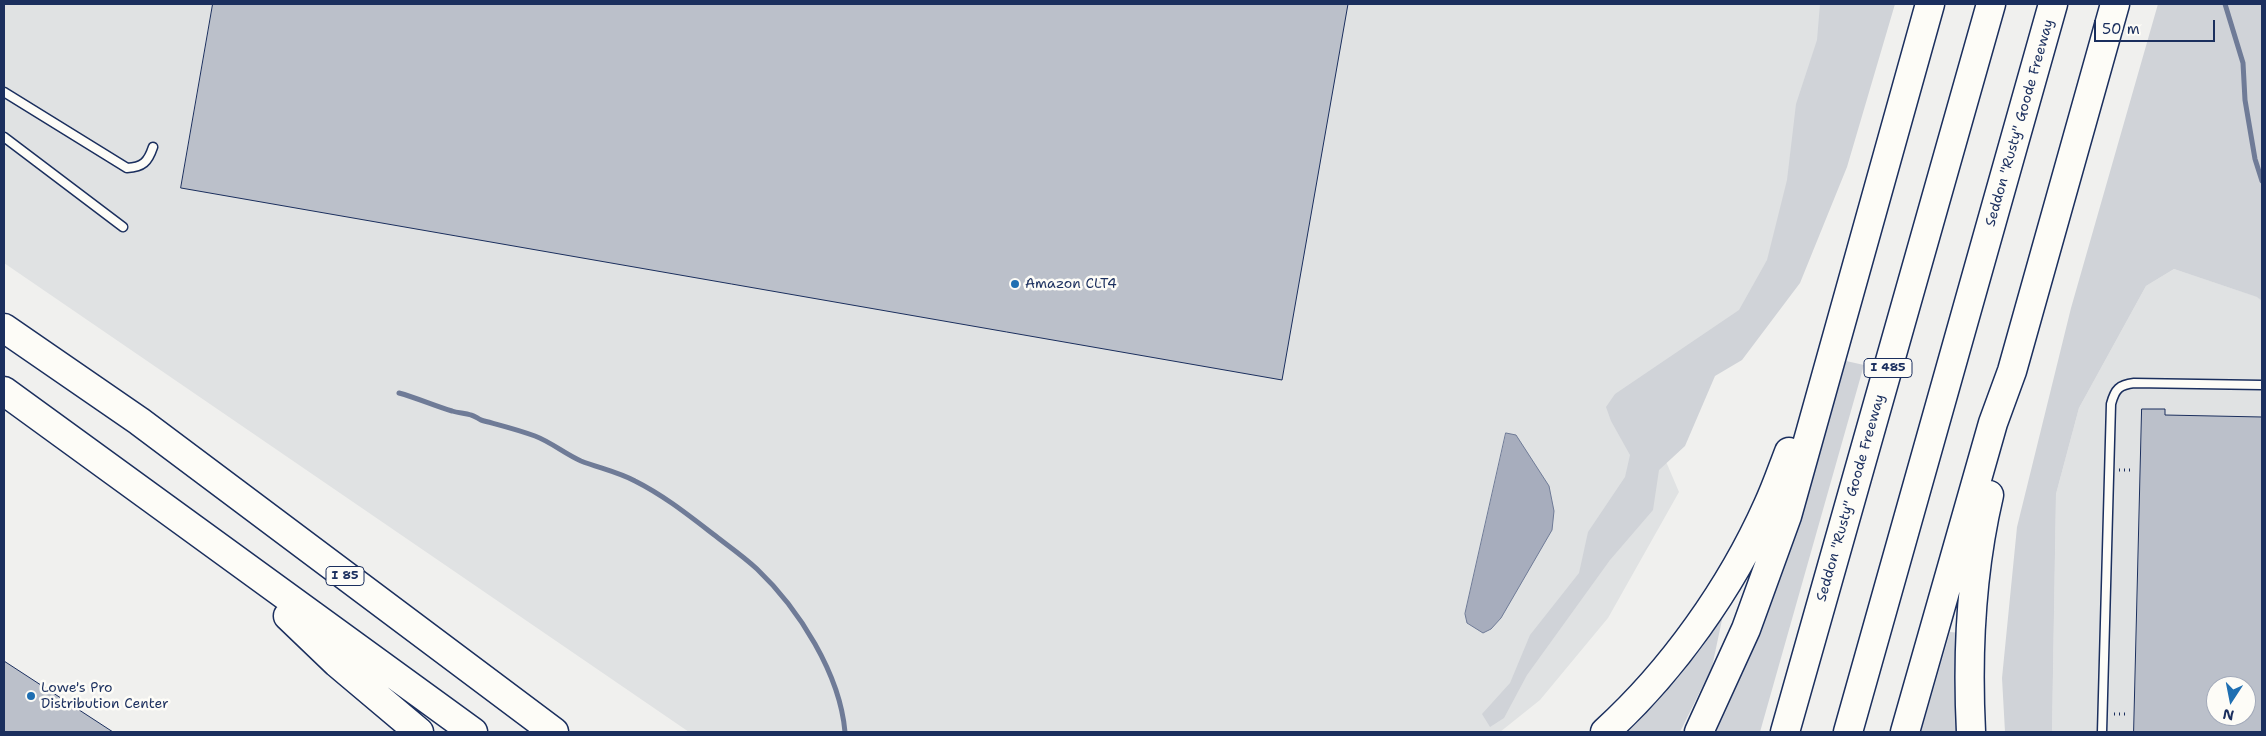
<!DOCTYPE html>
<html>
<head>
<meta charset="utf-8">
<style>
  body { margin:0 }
  #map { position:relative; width:2266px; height:736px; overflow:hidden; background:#f0f0ee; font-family:"Shantell Sans",sans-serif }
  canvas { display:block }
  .frame { position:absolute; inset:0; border:5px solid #1b2f5e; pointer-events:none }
  .north { position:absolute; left:2206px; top:676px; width:50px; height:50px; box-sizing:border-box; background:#fdfcf7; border:1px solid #a3aaba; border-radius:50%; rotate:191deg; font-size:14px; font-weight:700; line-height:20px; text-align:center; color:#1b2f5e }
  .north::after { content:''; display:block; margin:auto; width:18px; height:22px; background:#1f6fb2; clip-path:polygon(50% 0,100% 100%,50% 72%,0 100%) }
  .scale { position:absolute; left:2094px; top:20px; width:121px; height:22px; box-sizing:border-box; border:2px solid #1b2f5e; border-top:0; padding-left:6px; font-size:15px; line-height:18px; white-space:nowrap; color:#1b2f5e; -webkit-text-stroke:4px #fdfcf7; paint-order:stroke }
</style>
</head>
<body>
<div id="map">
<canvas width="2266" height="736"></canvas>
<div class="frame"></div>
<div class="north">N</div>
<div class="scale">50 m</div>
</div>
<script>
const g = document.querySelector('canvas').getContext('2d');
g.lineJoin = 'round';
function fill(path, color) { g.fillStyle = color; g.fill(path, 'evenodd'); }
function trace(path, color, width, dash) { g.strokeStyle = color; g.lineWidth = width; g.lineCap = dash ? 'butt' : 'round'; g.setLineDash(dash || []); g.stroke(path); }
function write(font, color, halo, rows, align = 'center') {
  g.font = font + ' "Shantell Sans",sans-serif'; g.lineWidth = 5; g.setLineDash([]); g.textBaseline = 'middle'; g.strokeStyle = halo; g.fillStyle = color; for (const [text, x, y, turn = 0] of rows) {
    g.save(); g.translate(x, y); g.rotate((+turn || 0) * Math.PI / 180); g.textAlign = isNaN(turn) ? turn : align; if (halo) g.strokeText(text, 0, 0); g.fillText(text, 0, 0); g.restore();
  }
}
fill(new Path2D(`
  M 4,4 L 1851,4 L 1759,316 L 1641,403 L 1679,492 L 1608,618 L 1540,700 L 1500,732 L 689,732 L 4,263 Z
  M 2174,269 L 2258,297 L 2262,301 L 2262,732 L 2052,732 L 2056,494 L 2079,408 L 2146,286 ZM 2216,686 L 2246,686 L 2246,716 L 2216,716 Z`), '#e0e2e3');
fill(new Path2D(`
  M 1820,4 L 1895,4 L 1847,167 L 1800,283 L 1742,360 L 1715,376 L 1685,446 L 1659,470 L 1653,510 L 1610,560 L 1527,675 L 1504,718 L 1490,727 L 1482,714 L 1510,683 L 1530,635 L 1579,573 L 1588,532 L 1625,477 L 1630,455 L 1611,421 L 1606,407 L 1615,394 L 1739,310 L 1767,260 L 1787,180 L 1796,104 L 1817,40 Z
  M 2158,4 L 2262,4 L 2262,301 L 2257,297 L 2174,269 L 2146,286 L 2079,408 L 2056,494 L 2052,732 L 2005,732 L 2002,678 L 2017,527 L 2071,308 Z
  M 1846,361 L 1864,365 L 1760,732 L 1711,732 L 1797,522 Z
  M 1713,615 L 1723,615 L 1712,667 L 1680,732 L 1620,732 Z
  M 1950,632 L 1961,633 L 1959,732 L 1921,732 Z`), '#d0d3d8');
const water = new Path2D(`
  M 1506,433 L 1516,435 L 1549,486 L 1554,511 L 1552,530 L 1501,618 L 1491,629 L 1483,633 L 1467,623 L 1465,614 Z`);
fill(water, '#a7adbd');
trace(water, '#6f7b97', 1);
trace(new Path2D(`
  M 2225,4 L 2243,63 L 2245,100 L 2255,159 L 2262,181
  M 399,393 C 417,398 435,406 452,411 C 458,413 465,413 471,415 C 475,416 477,418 481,420 C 499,425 516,429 535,436 C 551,442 565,454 581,461 C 599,468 618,472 635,481 C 663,495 687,514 713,534 C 727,545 743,556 757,569 C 799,609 840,674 845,732`), '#6f7b97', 5);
const building = new Path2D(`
  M 213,4 L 1348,4 L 1282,380 L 181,188 Z
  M 2142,409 L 2165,409 L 2165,415 L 2262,417 L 2262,732 L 2134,732 ZM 2216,686 L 2246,686 L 2246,716 L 2216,716 Z
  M 4,661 L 113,732 L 4,732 Z`);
fill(building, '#bbc0ca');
trace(building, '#1b2f5e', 1);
const service = new Path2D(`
  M 4,92 L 127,168 C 143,167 148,162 153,147
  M 4,137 L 123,227
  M 2102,732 L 2111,404 C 2115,389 2119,385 2134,383 L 2262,385`);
const motorway = new Path2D(`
  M 4,328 L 139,421 L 554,732
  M 4,391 L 473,732
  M 288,616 L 337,663 L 419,732
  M 1605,732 C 1672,671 1731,588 1768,505 C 1776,488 1782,470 1789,452
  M 1699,732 L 1746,629 L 1787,516 L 1930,4
  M 1785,732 L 1991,4
  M 1848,732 L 2053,4
  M 1905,732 L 1993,423 L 2012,371 L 2115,4
  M 1971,732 C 1967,653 1971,572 1989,495`);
trace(service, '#1b2f5e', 11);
trace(motorway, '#1b2f5e', 31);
trace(new Path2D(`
  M 2119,470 L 2131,470
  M 2114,714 L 2126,714`), '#1b2f5e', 3, [1, 4]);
trace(service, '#fdfcf7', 8);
trace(motorway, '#fdfcf7', 28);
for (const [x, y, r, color] of [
  [1015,284,5,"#1f6fb2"],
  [31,696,5,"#1f6fb2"]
]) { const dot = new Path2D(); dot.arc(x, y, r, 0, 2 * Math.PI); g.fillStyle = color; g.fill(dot); trace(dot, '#fdfcf7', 2); }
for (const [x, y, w] of [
  [1888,368,48],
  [345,576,38]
]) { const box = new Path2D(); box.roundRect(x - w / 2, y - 9.5, w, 19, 4); g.fillStyle = '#fdfcf7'; g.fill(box); trace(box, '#1b2f5e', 1); }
write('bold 12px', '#1b2f5e', null, [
  ["I 485",1888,368],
  ["I 85",345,576]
]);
write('14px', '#1b2f5e', '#fdfcf7', [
  ["Seddon \"Rusty\" Goode Freeway",2020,123,-74],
  ["Seddon \"Rusty\" Goode Freeway",1851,498,-74]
]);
write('14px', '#1b2f5e', '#fdfcf7', [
  ["Amazon CLT4",1025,284],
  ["Lowe's Pro",41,688],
  ["Distribution Center",41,704]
], 'left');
</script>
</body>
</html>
